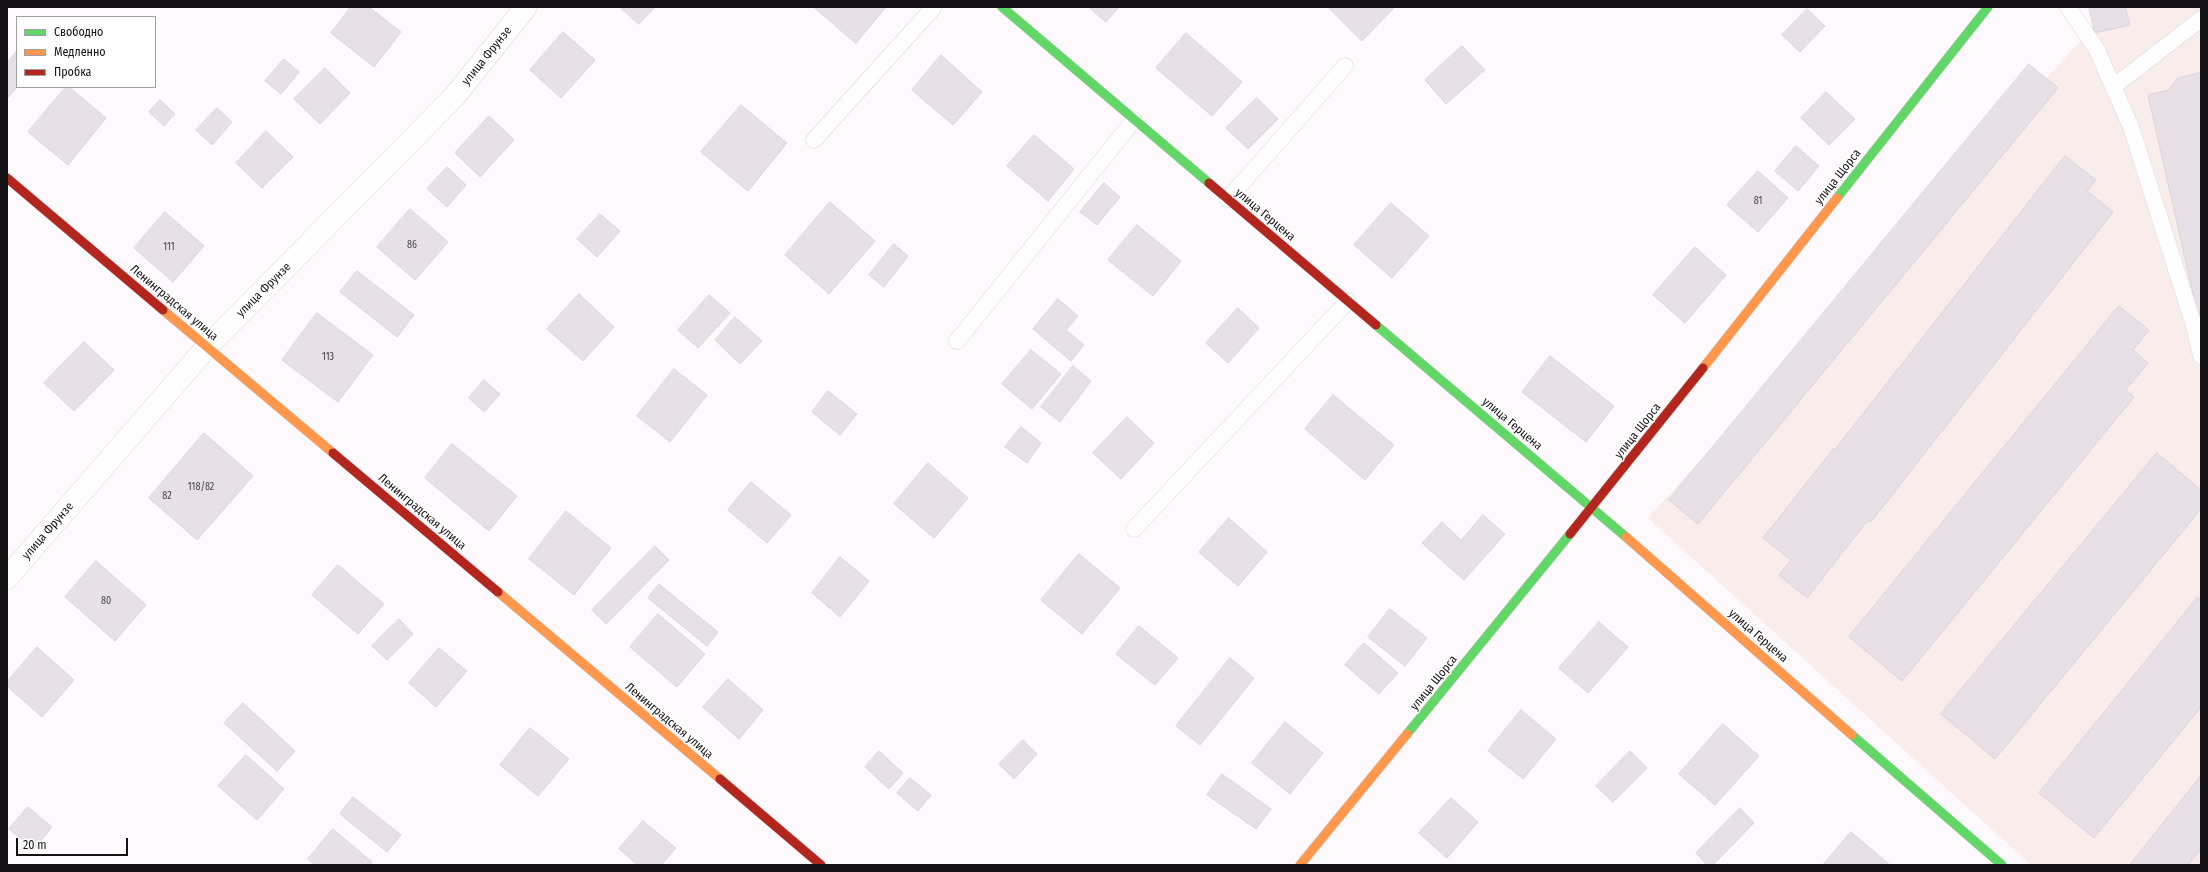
<!DOCTYPE html>
<html>
<head>
<meta charset="utf-8">
<style>
  body { margin:0 }
  #map { position:relative; width:2208px; height:872px; overflow:hidden; background:#fdf9fd; font-family:"Fira Sans Condensed",sans-serif }
  canvas { display:block }
  .frame { position:absolute; inset:0; border:8px solid #151215; pointer-events:none }
  .legend { position:absolute; left:16px; top:16px; width:140px; height:72px; box-sizing:border-box; background:#fff; border:1px solid #a1a0a1; margin:0; padding:5px 7px; list-style:none; font-size:12px; color:#151215 }
  .legend li { display:flex; align-items:center; gap:8px; height:20px }
  .legend b { width:20px; border:1px solid #a1a0a1 }
  .scale { position:absolute; left:16px; top:838px; width:112px; height:18px; box-sizing:border-box; border:2px solid #151215; border-top:0; padding-left:5px; font-size:12px; line-height:14px; white-space:nowrap; color:#151215; -webkit-text-stroke:3px #fff; paint-order:stroke }
</style>
</head>
<body>
<div id="map">
<canvas width="2208" height="872"></canvas>
<div class="frame"></div>
<ul class="legend">
<li><b style="height:5px;background:#63d668"></b>Свободно</li>
<li><b style="height:5px;background:#ff974d"></b>Медленно</li>
<li><b style="height:5px;background:#b3261e"></b>Пробка</li>
</ul>
<div class="scale">20 m</div>
</div>
<script>
const g = document.querySelector('canvas').getContext('2d');
g.lineJoin = 'round';
function fill(path, color) { g.fillStyle = color; g.fill(path, 'evenodd'); }
function trace(path, color, width, dash) { g.strokeStyle = color; g.lineWidth = width; g.lineCap = dash ? 'butt' : 'round'; g.setLineDash(dash || []); g.stroke(path); }
function write(font, color, halo, rows, align = 'center') {
  g.font = font + ' "Fira Sans Condensed",sans-serif'; g.lineWidth = 3; g.setLineDash([]); g.textBaseline = 'middle'; g.strokeStyle = halo; g.fillStyle = color; for (const [text, x, y, turn = 0] of rows) {
    g.save(); g.translate(x, y); g.rotate((+turn || 0) * Math.PI / 180); g.textAlign = isNaN(turn) ? turn : align; if (halo) g.strokeText(text, 0, 0); g.fillText(text, 0, 0); g.restore();
  }
}
fill(new Path2D(`
  M 2111,7 L 2201,7 L 2201,865 L 2031,865 L 1648,518 Z`), '#f9edeb');
const building = new Path2D(`
  M 351,7 L 369,7 L 401,32 L 374,67 L 331,33 Z
  M 620,7 L 655,7 L 639,24 Z
  M 814,7 L 886,7 L 856,43 Z
  M 1089,7 L 1119,7 L 1106,22 Z
  M 1328,7 L 1395,7 L 1362,41 Z
  M 2089,7 L 2125,7 L 2130,25 L 2095,33 Z
  M 1807,9 L 1825,26 L 1800,52 L 1782,35 Z
  M 563,32 L 595,60 L 561,98 L 530,70 Z
  M 1186,33 L 1242,82 L 1212,116 L 1156,68 Z
  M 1462,46 L 1485,70 L 1446,104 L 1425,80 Z
  M 17,51 L 17,87 L 7,99 L 7,63 Z
  M 941,55 L 982,92 L 953,125 L 912,90 Z
  M 284,59 L 299,72 L 281,94 L 265,81 Z
  M 2029,64 L 2058,88 L 1698,524 L 1669,500 Z
  M 325,68 L 350,93 L 320,124 L 294,99 Z
  M 2201,73 L 2201,329 L 2148,95 L 2169,90 L 2178,78 Z
  M 66,87 L 69,87 L 106,118 L 68,165 L 28,132 Z
  M 1826,92 L 1855,119 L 1829,145 L 1801,118 Z
  M 1257,98 L 1278,119 L 1248,149 L 1226,128 Z
  M 160,100 L 175,114 L 164,126 L 149,112 Z
  M 741,105 L 787,143 L 748,191 L 701,152 Z
  M 217,108 L 232,122 L 212,145 L 196,130 Z
  M 489,116 L 514,140 L 480,177 L 455,153 Z
  M 266,131 L 293,157 L 262,188 L 236,163 Z
  M 1034,135 L 1074,169 L 1048,201 L 1007,166 Z
  M 1796,146 L 1819,166 L 1798,191 L 1775,171 Z
  M 2065,156 L 2096,180 L 2087,191 L 2113,212 L 1871,522 L 1868,520 L 1807,598 L 1779,575 L 1791,560 L 1763,538 L 1834,448 L 1835,449 Z
  M 447,167 L 466,185 L 447,207 L 427,189 Z
  M 1758,171 L 1788,198 L 1758,232 L 1727,205 Z
  M 1104,183 L 1120,197 L 1097,225 L 1080,212 Z
  M 830,202 L 875,241 L 829,294 L 785,255 Z
  M 1391,203 L 1429,236 L 1392,278 L 1354,245 Z
  M 410,209 L 448,242 L 415,280 L 377,247 Z
  M 165,212 L 204,246 L 173,282 L 134,248 Z
  M 600,214 L 620,231 L 597,257 L 577,239 Z
  M 1137,225 L 1181,261 L 1153,296 L 1108,260 Z
  M 894,244 L 908,256 L 884,287 L 869,275 Z
  M 1695,247 L 1726,275 L 1685,323 L 1653,295 Z
  M 357,271 L 414,315 L 397,337 L 340,292 Z
  M 579,294 L 614,327 L 583,361 L 547,329 Z
  M 709,295 L 730,313 L 698,348 L 678,330 Z
  M 1058,299 L 1078,316 L 1066,330 L 1084,345 L 1071,361 L 1033,329 Z
  M 2119,306 L 2149,330 L 2133,350 L 2148,363 L 2126,390 L 2134,397 L 1902,681 L 1849,637 Z
  M 1238,308 L 1259,328 L 1228,363 L 1206,343 Z
  M 317,313 L 373,355 L 338,402 L 282,360 Z
  M 735,317 L 762,341 L 740,364 L 715,340 Z
  M 84,342 L 114,370 L 74,411 L 44,383 Z
  M 1031,350 L 1061,374 L 1032,409 L 1002,384 Z
  M 1550,356 L 1614,406 L 1586,442 L 1522,392 Z
  M 1073,366 L 1091,381 L 1060,422 L 1041,407 Z
  M 674,369 L 707,395 L 670,442 L 637,416 Z
  M 484,380 L 500,394 L 484,412 L 469,398 Z
  M 828,391 L 857,414 L 840,435 L 812,412 Z
  M 1333,395 L 1394,445 L 1365,480 L 1305,429 Z
  M 1127,417 L 1154,443 L 1121,479 L 1093,453 Z
  M 1021,427 L 1041,443 L 1027,463 L 1005,447 Z
  M 204,433 L 253,476 L 197,540 L 149,498 Z
  M 452,444 L 517,496 L 489,531 L 425,478 Z
  M 2157,453 L 2201,490 L 2201,509 L 1995,759 L 1941,714 Z
  M 928,463 L 968,498 L 934,538 L 894,504 Z
  M 751,482 L 791,515 L 767,543 L 728,510 Z
  M 566,511 L 611,548 L 574,595 L 529,559 Z
  M 1483,515 L 1505,534 L 1464,580 L 1422,543 L 1442,522 L 1461,540 Z
  M 1229,518 L 1267,552 L 1238,586 L 1199,552 Z
  M 655,546 L 669,560 L 606,624 L 592,610 Z
  M 1079,554 L 1120,588 L 1082,634 L 1041,600 Z
  M 840,557 L 869,581 L 840,617 L 812,593 Z
  M 96,561 L 146,605 L 115,641 L 65,597 Z
  M 338,565 L 384,604 L 358,634 L 312,595 Z
  M 659,584 L 718,632 L 707,646 L 648,598 Z
  M 2198,597 L 2201,600 L 2201,707 L 2094,838 L 2039,793 Z
  M 1390,609 L 1427,638 L 1405,666 L 1368,637 Z
  M 658,614 L 705,654 L 677,687 L 630,647 Z
  M 399,619 L 413,634 L 387,660 L 372,646 Z
  M 1599,622 L 1628,647 L 1588,693 L 1559,668 Z
  M 1139,626 L 1178,658 L 1155,685 L 1116,654 Z
  M 1364,643 L 1398,673 L 1379,694 L 1345,665 Z
  M 37,647 L 74,680 L 42,717 L 7,686 L 7,682 Z
  M 439,648 L 467,671 L 436,707 L 409,683 Z
  M 1230,658 L 1254,678 L 1200,745 L 1176,726 Z
  M 728,679 L 763,710 L 739,739 L 703,707 Z
  M 243,703 L 295,751 L 277,771 L 224,723 Z
  M 1521,710 L 1556,739 L 1523,779 L 1488,751 Z
  M 1285,722 L 1323,753 L 1290,794 L 1252,763 Z
  M 1723,724 L 1759,756 L 1715,805 L 1679,774 Z
  M 530,728 L 569,759 L 538,796 L 500,765 Z
  M 1023,740 L 1037,754 L 1014,779 L 999,764 Z
  M 879,751 L 903,773 L 889,789 L 865,767 Z
  M 1630,751 L 1647,768 L 1613,802 L 1596,786 Z
  M 246,755 L 284,789 L 257,820 L 218,786 Z
  M 1222,774 L 1271,809 L 1256,829 L 1207,795 Z
  M 2201,776 L 2201,849 L 2188,865 L 2130,865 Z
  M 910,778 L 931,795 L 918,811 L 897,793 Z
  M 353,797 L 401,835 L 387,852 L 340,814 Z
  M 1451,798 L 1478,822 L 1447,858 L 1419,833 Z
  M 28,807 L 52,827 L 34,849 L 9,829 Z
  M 1740,808 L 1754,823 L 1713,865 L 1707,865 L 1696,853 Z
  M 643,821 L 676,848 L 661,865 L 638,865 L 619,849 Z
  M 333,829 L 372,862 L 370,865 L 315,865 L 308,859 Z
  M 1851,832 L 1890,865 L 1823,865 Z`);
fill(building, '#e7e1e7');
trace(building, '#d9d5d9', 1);
const lane = new Path2D(`
  M 2068,7 L 2097,50 L 2131,127 L 2194,326 L 2201,356
  M 2113,87 L 2201,19
  M 814,140 L 934,7
  M 1228,199 L 1345,66
  M 957,341 L 1134,120
  M 1134,529 L 1348,301`);
const street = new Path2D(`
  M 7,578 L 207,347 L 454,97 L 526,7`);
const fast = new Path2D(`
  M 1002,7 L 1209,183
  M 1837,198 L 1988,7
  M 1376,325 L 1626,537
  M 1407,734 L 1570,534
  M 1852,735 L 2002,865`);
const slow = new Path2D(`
  M 163,310 L 333,453
  M 1703,368 L 1837,198
  M 1626,537 L 1852,735
  M 498,592 L 720,779
  M 1300,865 L 1407,734`);
const jam = new Path2D(`
  M 7,178 L 163,310
  M 1209,183 L 1376,325
  M 333,453 L 498,592
  M 1570,534 L 1703,368
  M 720,779 L 821,865`);
trace(lane, '#d8d5d9', 17);
trace(street, '#d8d5d9', 23);
trace(fast, '#d8d5d9', 10);
trace(slow, '#d8d5d9', 10);
trace(jam, '#d8d5d9', 10);
trace(lane, '#fffeff', 16);
trace(street, '#fffeff', 22);
trace(fast, '#63d668', 9);
trace(slow, '#ff974d', 9);
trace(jam, '#b3261e', 9);
write('10px', '#4a474a', null, [
  ["81",1758,201],
  ["86",412,245],
  ["111",169,247],
  ["113",328,357],
  ["118/82",201,487],
  ["82",167,496],
  ["80",106,601]
]);
write('12px', '#151215', '#fff', [
  ["улица Фрунзе",487,56,-51],
  ["улица Щорса",1838,177,-52],
  ["улица Герцена",1265,215,40],
  ["улица Фрунзе",264,290,-45],
  ["Ленинградская улица",174,303,40],
  ["улица Герцена",1512,424,40],
  ["улица Щорса",1638,431,-52],
  ["Ленинградская улица",422,512,40],
  ["улица Фрунзе",48,531,-49],
  ["улица Герцена",1758,636,41],
  ["улица Щорса",1434,683,-51],
  ["Ленинградская улица",669,721,40]
]);
</script>
</body>
</html>
